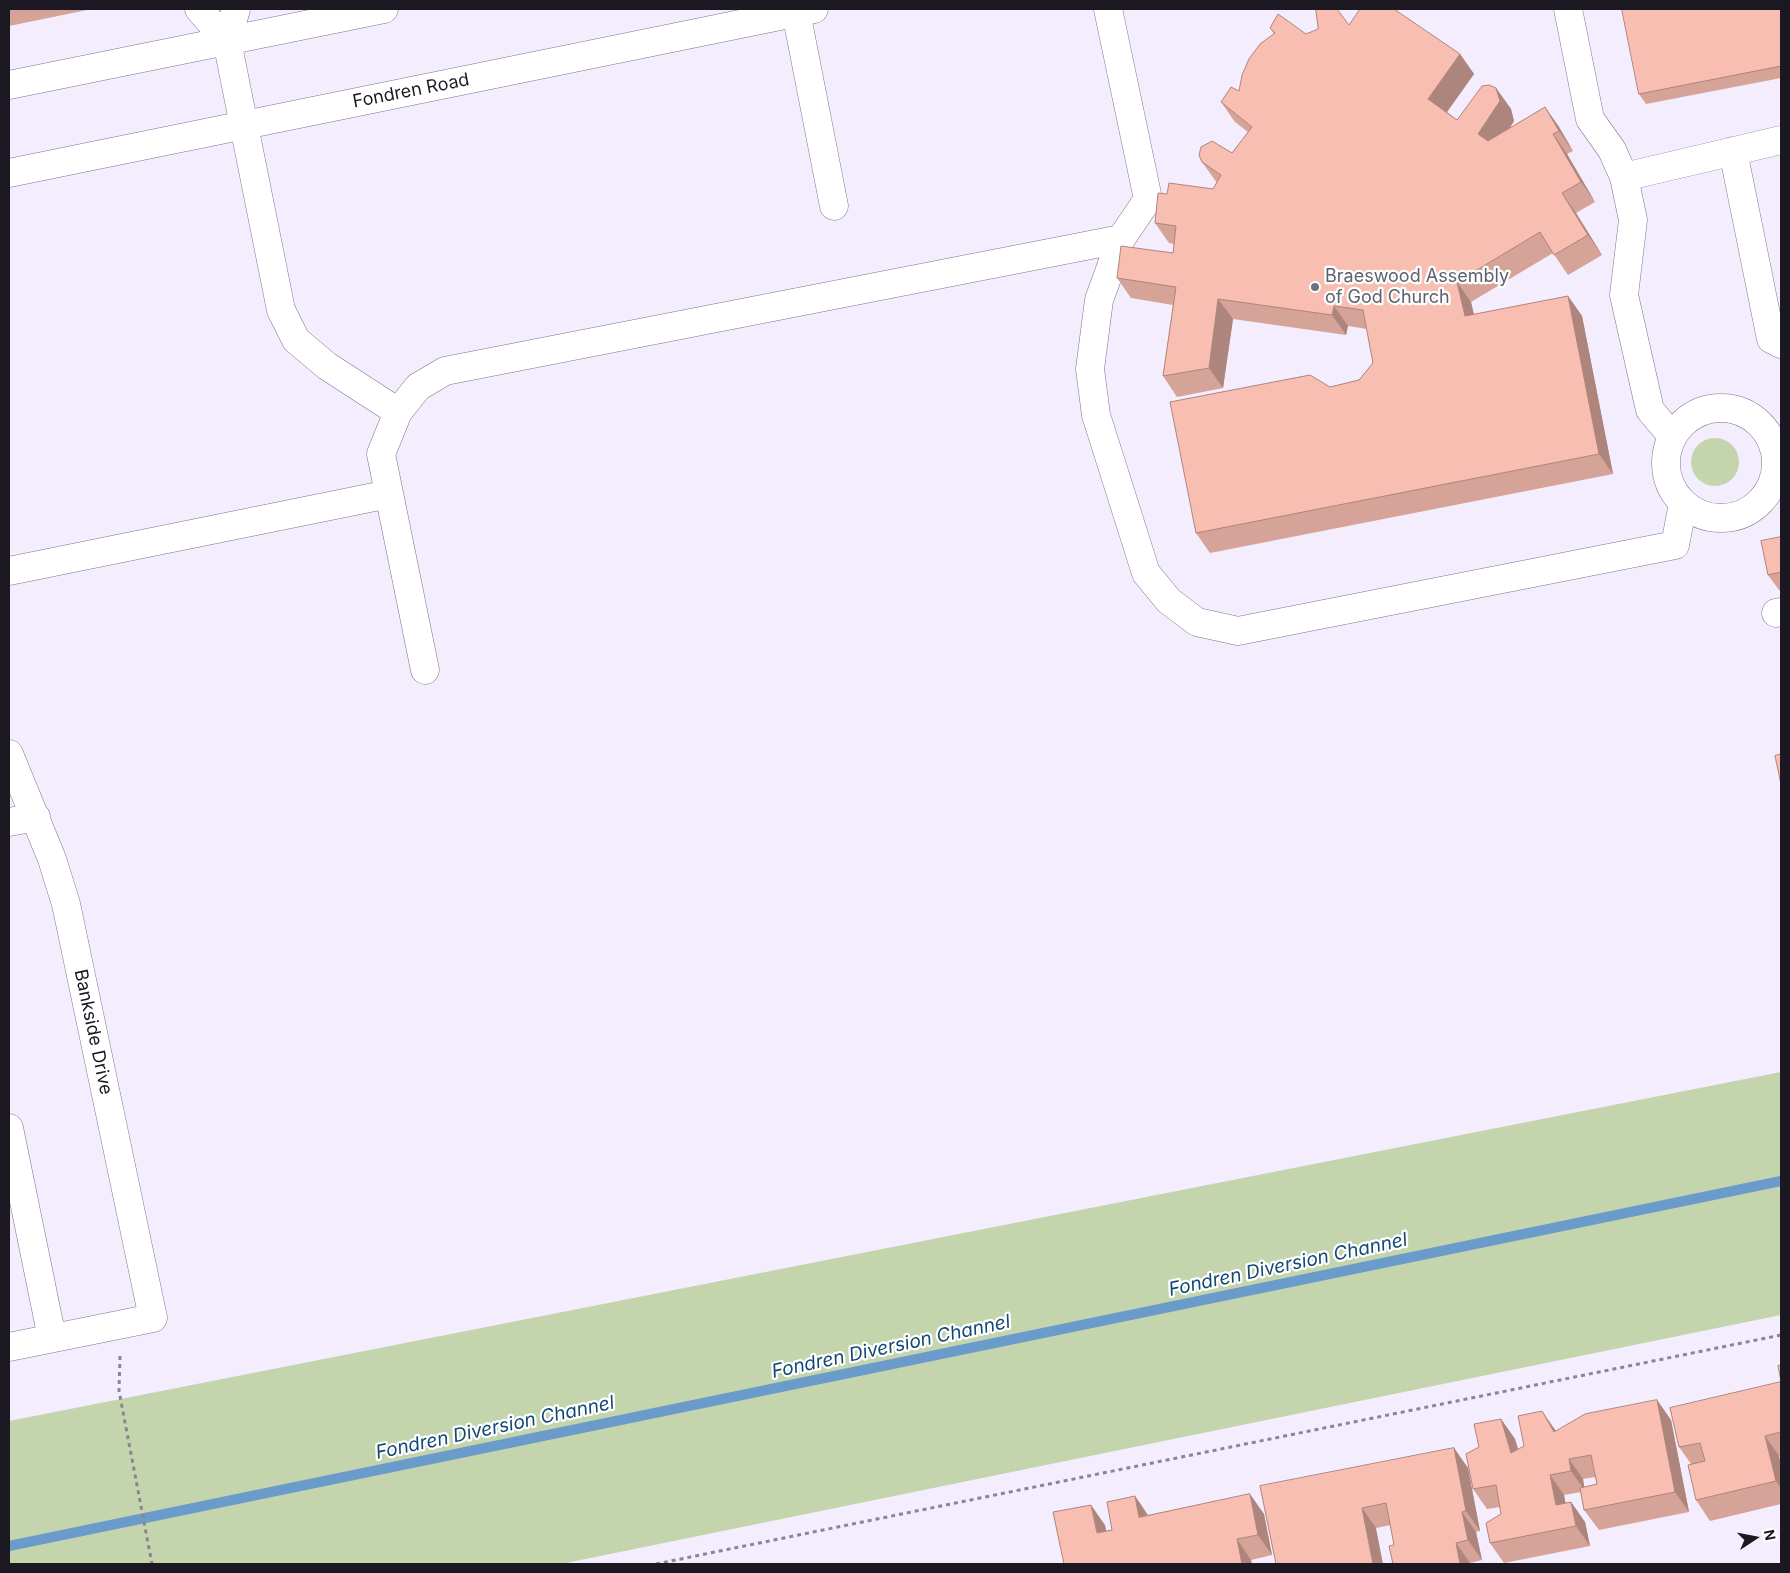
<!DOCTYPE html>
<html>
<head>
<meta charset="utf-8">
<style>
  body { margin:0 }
  #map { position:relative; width:1790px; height:1573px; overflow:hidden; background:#f4edfe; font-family:Inter,sans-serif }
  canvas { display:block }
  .frame { position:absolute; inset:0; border:10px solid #1c1822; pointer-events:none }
  .north { position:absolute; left:1730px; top:1513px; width:50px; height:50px; -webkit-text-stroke:4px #fff; paint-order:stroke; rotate:79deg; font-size:14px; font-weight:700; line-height:20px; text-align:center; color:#1c1822 }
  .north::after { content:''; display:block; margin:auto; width:18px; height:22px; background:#1c1822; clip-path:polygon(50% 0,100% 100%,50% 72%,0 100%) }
</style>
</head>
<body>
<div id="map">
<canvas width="1790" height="1573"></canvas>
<div class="frame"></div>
<div class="north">N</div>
</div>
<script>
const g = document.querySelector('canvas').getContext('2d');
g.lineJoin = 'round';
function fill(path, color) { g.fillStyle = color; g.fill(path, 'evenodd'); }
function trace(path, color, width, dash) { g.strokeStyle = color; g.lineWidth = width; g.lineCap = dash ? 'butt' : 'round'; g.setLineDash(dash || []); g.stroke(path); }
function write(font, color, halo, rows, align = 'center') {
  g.font = font + ' Inter,sans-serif'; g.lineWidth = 4.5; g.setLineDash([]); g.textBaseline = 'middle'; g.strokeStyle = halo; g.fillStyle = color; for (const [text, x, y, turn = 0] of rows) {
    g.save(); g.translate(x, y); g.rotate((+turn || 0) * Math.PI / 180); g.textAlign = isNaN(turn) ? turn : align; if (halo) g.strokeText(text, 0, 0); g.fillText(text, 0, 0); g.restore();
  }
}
fill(new Path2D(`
  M1691 462a24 24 0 1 1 48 0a24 24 0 1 1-48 0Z
  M 1781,1072 L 1781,1315 L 561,1564 L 9,1564 L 9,1421 Z`), '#c4d4ac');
trace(new Path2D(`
  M 9,1546 L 1781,1181`), '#6a9bca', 10);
const minor = new Path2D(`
  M 199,9 L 227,41
  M 236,9 L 227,41 L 281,310 L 296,340 L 327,366 L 398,412
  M 1108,9 L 1148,199 L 1121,239 L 1099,300 L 1090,369 L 1096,415 L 1146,573 L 1169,601 L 1197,622 L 1238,631 L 1675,545 L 1683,504
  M 1568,9 L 1590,119 L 1612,150 L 1624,177 L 1633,220 L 1624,295 L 1650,410 L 1672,436
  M 796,12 L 834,206
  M 1733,151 L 1771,339 L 1781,344
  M 1624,177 L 1781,140
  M1666 463a55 55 0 1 1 110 0a55 55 0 1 1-110 0Z
  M 9,571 L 389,494
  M 1776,613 L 1781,612
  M 425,670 L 381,454 L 398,412 L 418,387 L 445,371 L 1121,239
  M 9,754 L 52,859 L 66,904 L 153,1318 L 9,1347
  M 9,822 L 36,817
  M 9,1128 L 52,1338`);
const major = new Path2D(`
  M 9,85 L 384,9
  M 9,173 L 814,9`);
trace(minor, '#7d738c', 29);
trace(major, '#7d738c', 29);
trace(new Path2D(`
  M 120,1356 L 119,1391 L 152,1564
  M 656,1564 L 1781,1335`), '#8b8593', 3, [4, 4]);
trace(minor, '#fff', 28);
trace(major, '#fff', 28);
fill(new Path2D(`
  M 9,9 L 92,9 L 9,26 Z
  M 1781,9 L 1781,78 L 1646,104 L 1639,94 Z
  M 1349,25 L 1460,54 L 1474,74 L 1447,112 L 1457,120 L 1496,88 L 1511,109 L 1514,121 L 1510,128 L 1545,107 L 1559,127 L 1573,151 L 1567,154 L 1595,202 L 1576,213 L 1602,255 L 1568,275 L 1553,253 L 1471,302 L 1474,315 L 1568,296 L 1582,316 L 1613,474 L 1210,553 L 1196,533 L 1330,387 L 1359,380 L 1373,363 L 1367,329 L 1348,326 L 1346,335 L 1233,319 L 1223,388 L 1177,397 L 1163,376 L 1173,305 L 1131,298 L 1117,278 L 1173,253 L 1174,244 L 1169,243 L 1155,223 L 1167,194 L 1213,189 L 1217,183 L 1202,162 L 1232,153 L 1248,132 L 1235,122 L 1221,102 L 1239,91 L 1274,34 L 1270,28 L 1306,34 Z
  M 1781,537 L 1781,590 L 1779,590 L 1768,575 Z
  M 1781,1382 L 1781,1456 L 1779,1456 L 1781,1465 L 1781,1504 L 1710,1521 L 1696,1500 L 1691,1464 L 1679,1447 Z
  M 1657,1400 L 1671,1420 L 1689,1512 L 1599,1530 L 1584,1510 L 1581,1492 L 1564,1495 L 1565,1503 L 1571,1502 L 1585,1522 L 1590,1546 L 1504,1563 L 1490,1543 L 1501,1514 L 1500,1507 L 1487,1509 L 1473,1489 L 1479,1447 L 1501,1419 L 1515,1439 L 1518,1449 L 1556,1431 ZM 1595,1477 L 1597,1484 L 1584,1487 L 1583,1479 Z
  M 1454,1448 L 1468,1468 L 1480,1531 L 1476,1532 L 1482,1560 L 1470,1563 L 1394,1545 L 1391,1525 L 1376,1528 L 1276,1564 Z
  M 1135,1496 L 1148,1515 L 1264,1514 L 1272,1555 L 1251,1560 L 1252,1564 L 1064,1564 L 1105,1525 L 1106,1531 L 1112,1530 Z`), '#d5a398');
fill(new Path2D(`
  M 1460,54 L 1474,74 L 1442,119 L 1428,99 Z
  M 1496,88 L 1511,109 L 1514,121 L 1493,154 L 1478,134 Z
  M 1545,107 L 1559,127 L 1573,151 L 1559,131 Z
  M 1553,134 L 1567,154 L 1595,202 L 1581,182 Z
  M 1562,193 L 1576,213 L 1602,255 L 1588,235 Z
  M 1457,282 L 1471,302 L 1479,336 L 1465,316 Z
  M 1568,296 L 1582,316 L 1613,474 L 1599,454 Z
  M 1218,299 L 1233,319 L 1223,388 L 1209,368 Z
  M 1334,306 L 1348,326 L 1346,335 L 1332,315 Z
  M 1657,1400 L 1671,1420 L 1689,1512 L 1675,1492 Z
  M 1542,1411 L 1556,1431 L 1554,1432 Z
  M 1501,1419 L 1515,1439 L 1525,1473 L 1511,1453 Z
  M 1765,1436 L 1779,1456 L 1781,1465 L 1781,1489 L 1776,1481 Z
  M 1454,1448 L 1468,1468 L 1480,1531 L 1466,1511 Z
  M 1569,1459 L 1583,1479 L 1585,1491 L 1571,1471 Z
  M 1550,1475 L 1564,1495 L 1570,1525 L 1556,1505 Z
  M 1250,1494 L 1264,1514 L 1272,1555 L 1258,1535 Z
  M 1135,1496 L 1149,1517 L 1139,1517 Z
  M 1571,1502 L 1585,1522 L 1590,1546 L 1576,1526 Z
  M 1091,1505 L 1105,1525 L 1111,1553 L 1097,1533 Z
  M 1362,1508 L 1376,1528 L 1383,1564 L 1373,1564 Z
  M 1462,1512 L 1476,1532 L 1482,1560 L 1468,1540 Z
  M 1237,1539 L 1251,1560 L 1252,1564 L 1242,1564 Z
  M 1456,1543 L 1470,1563 L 1471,1564 L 1460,1564 Z`), '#ae857c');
const building = new Path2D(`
  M 1316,9 L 1337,9 L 1349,25 L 1360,9 L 1394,9 L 1460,54 L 1428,99 L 1457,120 L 1482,86 L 1489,85 L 1496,88 L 1500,101 L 1478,134 L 1488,141 L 1545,107 L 1559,131 L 1553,134 L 1581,182 L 1562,193 L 1588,235 L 1554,255 L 1540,232 L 1457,282 L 1465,316 L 1568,296 L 1599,454 L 1196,533 L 1170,402 L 1310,375 L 1330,387 L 1359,380 L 1373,363 L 1363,310 L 1334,306 L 1332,315 L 1218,299 L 1209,368 L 1163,376 L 1176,287 L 1117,278 L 1121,246 L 1173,253 L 1176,226 L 1155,223 L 1158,193 L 1167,194 L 1169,183 L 1213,189 L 1221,175 L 1202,162 L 1199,155 L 1201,147 L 1212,141 L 1232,153 L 1252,127 L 1221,102 L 1231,87 L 1239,91 L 1242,75 L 1249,59 L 1260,44 L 1275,33 L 1270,28 L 1278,14 L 1306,34 L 1318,29 Z
  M 1622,9 L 1781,9 L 1781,66 L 1639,94 Z
  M 1781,537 L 1781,572 L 1768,575 L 1761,541 Z
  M 1781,754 L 1781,784 L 1775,756 Z
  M 1781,1365 L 1781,1381 L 1778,1366 Z
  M 1781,1382 L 1781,1432 L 1765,1436 L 1776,1481 L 1696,1500 L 1688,1465 L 1705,1461 L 1700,1443 L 1679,1447 L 1670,1408 Z
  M 1657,1400 L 1675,1492 L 1584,1510 L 1580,1488 L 1597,1484 L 1591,1455 L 1569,1459 L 1571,1471 L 1550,1475 L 1556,1505 L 1571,1502 L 1576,1526 L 1490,1543 L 1486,1523 L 1501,1514 L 1496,1485 L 1473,1489 L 1466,1454 L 1479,1447 L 1474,1424 L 1501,1419 L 1511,1453 L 1524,1446 L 1518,1416 L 1542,1411 L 1554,1432 L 1585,1414 Z
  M 1454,1448 L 1466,1511 L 1462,1512 L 1468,1540 L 1456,1543 L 1460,1564 L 1393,1564 L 1389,1546 L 1394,1545 L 1386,1503 L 1362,1508 L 1373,1564 L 1276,1564 L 1260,1486 Z
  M 1250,1494 L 1258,1535 L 1237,1539 L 1242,1564 L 1064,1564 L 1053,1512 L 1091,1505 L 1097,1533 L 1112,1530 L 1107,1502 L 1135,1496 L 1139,1517 Z`);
fill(building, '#f8beb1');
trace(building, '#ae857c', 1);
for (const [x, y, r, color] of [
  [1315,287,5,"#6b7280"]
]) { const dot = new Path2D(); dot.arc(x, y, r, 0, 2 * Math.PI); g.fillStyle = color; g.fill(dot); trace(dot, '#fff', 2); }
write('18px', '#1c1822', '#fff', [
  ["Fondren Road",411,91,-11],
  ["Bankside Drive",93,1032,78]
]);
write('18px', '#5b616d', '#fff', [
  ["Braeswood Assembly",1325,277],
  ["of God Church",1325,298]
], 'left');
write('italic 19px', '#124875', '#fff', [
  ["Fondren Diversion Channel",1288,1265,-12],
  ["Fondren Diversion Channel",891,1347,-12],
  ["Fondren Diversion Channel",495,1428,-12]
]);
</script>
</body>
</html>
